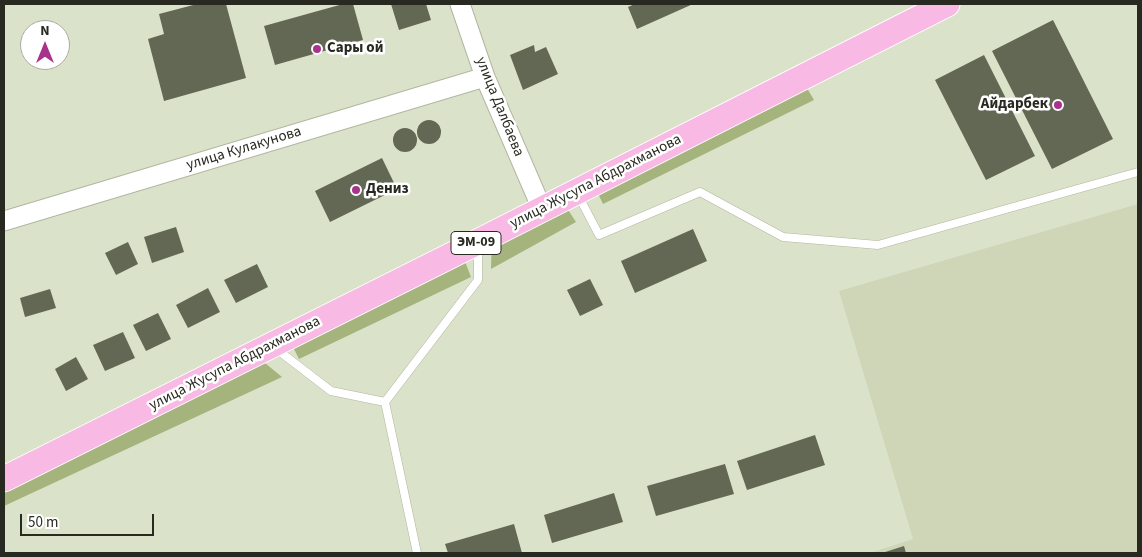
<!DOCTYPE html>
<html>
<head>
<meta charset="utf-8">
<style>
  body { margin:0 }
  #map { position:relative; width:1142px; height:557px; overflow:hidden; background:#dbe2ca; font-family:"Source Sans 3",sans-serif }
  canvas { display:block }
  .frame { position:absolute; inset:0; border:5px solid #282a21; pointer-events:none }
  .north { position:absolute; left:20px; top:20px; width:50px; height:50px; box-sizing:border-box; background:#fff; border:1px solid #a9aaa6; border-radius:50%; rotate:0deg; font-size:14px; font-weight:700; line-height:20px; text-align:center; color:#282a21 }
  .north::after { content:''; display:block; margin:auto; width:18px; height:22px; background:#a8338c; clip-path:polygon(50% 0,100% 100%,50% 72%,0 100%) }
  .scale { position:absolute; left:20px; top:514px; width:134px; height:22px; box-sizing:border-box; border:2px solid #282a21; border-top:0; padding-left:6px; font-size:15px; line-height:18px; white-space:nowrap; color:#282a21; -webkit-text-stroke:4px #fff; paint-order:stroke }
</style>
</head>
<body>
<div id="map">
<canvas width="1142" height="557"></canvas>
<div class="frame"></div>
<div class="north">N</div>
<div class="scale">50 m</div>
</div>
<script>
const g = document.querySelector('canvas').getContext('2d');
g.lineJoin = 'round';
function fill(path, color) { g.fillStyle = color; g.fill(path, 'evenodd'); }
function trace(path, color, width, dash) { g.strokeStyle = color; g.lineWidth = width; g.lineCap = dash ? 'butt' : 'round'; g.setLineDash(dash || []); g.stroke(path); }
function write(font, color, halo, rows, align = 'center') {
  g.font = font + ' "Source Sans 3",sans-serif'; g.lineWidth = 5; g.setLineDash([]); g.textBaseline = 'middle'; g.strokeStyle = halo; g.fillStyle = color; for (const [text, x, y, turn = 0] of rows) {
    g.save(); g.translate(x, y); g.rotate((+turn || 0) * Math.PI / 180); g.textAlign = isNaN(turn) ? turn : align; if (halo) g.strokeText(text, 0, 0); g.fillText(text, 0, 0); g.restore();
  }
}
fill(new Path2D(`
  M 1138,204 L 1138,553 L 870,553 L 913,539 L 839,291 Z`), '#ced6b7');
fill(new Path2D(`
  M 801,78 L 814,100 L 603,204 L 593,183 Z
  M 561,199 L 576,222 L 491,269 L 492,235 Z
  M 461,251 L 471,277 L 299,359 L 288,337 Z
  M 254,354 L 282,377 L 4,506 L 4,479 Z`), '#a5b37c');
fill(new Path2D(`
  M 197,4 L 226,4 L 246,78 L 164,101 L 148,39 L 164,34 L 159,14 Z
  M 343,4 L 353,4 L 363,40 L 275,65 L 264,26 Z
  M 391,4 L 426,4 L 431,20 L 399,30 Z
  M 635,4 L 693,4 L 637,29 L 628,7 Z
  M 1053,20 L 1113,139 L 1052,169 L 992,51 Z
  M 534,45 L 535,52 L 546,47 L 558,74 L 523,90 L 510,55 Z
  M 984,55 L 1035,156 L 986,180 L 935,80 Z
  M417 132a12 12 0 1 1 24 0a12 12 0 1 1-24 0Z
  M393 140a12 12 0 1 1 24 0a12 12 0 1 1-24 0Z
  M 382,158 L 397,189 L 330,222 L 315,191 Z
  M 176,227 L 184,252 L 152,263 L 144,237 Z
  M 693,229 L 707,261 L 635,293 L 621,261 Z
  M 128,242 L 138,264 L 116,275 L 105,253 Z
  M 257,264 L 268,287 L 236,303 L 224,280 Z
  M 590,279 L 603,305 L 580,316 L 567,290 Z
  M 208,288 L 220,312 L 188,328 L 176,305 Z
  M 50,289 L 56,308 L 25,317 L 20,298 Z
  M 158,313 L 171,339 L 146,351 L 133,325 Z
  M 123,332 L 135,358 L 105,371 L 93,345 Z
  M 76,357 L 88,379 L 66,391 L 55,369 Z
  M 815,435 L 825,465 L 747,490 L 737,461 Z
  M 725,464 L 734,494 L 656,516 L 647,486 Z
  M 614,493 L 623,522 L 552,543 L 544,515 Z
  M 514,524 L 522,553 L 448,553 L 445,544 Z
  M 904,546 L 906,553 L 882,553 Z`), '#626853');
const service = new Path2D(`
  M 578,195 L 599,235 L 700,192 L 783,237 L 878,245 L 1138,172
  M 275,348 L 331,391 L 385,402
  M 417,553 L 385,402 L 478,280 L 478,247`);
const tertiary = new Path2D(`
  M 460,4 L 485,77 L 542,209
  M 4,221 L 485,77`);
const trunk = new Path2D(`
  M 4,479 L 450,256 L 947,4`);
trace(service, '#b1b7a0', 9);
trace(tertiary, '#b1b7a0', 21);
trace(trunk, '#fff', 27);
trace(service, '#fff', 8);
trace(tertiary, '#fff', 19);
trace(trunk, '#f8bae4', 25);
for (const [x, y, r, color] of [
  [317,49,5,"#a8338c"],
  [1058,105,5,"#a8338c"],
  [356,190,5,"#a8338c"]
]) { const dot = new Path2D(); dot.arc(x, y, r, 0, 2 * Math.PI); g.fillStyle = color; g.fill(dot); trace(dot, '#fff', 2); }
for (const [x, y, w] of [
  [476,243,50]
]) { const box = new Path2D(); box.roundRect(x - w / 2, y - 11.5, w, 23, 4); g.fillStyle = '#fff'; g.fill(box); trace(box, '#282a21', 1); }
write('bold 14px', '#282a21', null, [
  ["ЭМ-09",476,243]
]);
write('bold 15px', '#282a21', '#fff', [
  ["Сары ой",327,49],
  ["Айдарбек",1048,105,"right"],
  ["Дениз",366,190]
], 'left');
write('15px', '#282a21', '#fff', [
  ["улица Далбаева",499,107,68],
  ["улица Кулакунова",244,149,-17],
  ["улица Жусупа Абдрахманова",596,182,-27],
  ["улица Жусупа Абдрахманова",235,364,-27]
]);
</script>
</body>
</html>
